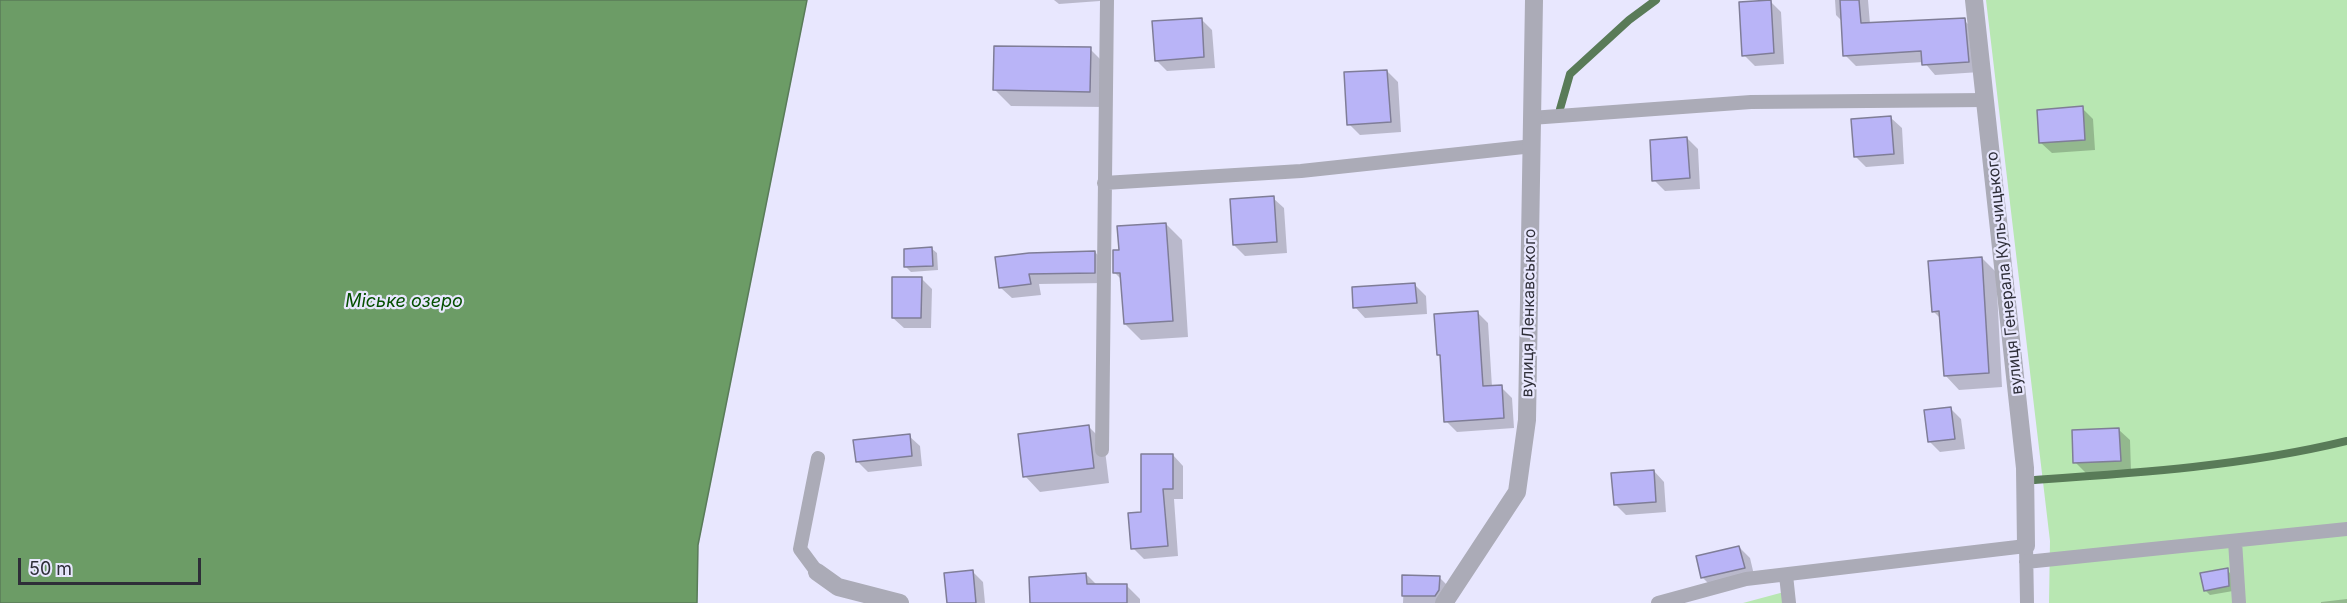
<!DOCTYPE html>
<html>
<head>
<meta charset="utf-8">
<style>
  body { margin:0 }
  #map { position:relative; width:2347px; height:603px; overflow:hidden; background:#e8e7fe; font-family:Inter,sans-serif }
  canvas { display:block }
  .scale { position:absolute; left:18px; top:558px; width:183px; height:27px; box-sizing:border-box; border:3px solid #2e2e38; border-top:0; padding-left:8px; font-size:18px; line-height:21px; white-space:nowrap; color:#2e2e38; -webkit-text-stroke:4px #e8e7fe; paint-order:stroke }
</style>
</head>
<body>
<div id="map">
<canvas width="2347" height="603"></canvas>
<div class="scale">50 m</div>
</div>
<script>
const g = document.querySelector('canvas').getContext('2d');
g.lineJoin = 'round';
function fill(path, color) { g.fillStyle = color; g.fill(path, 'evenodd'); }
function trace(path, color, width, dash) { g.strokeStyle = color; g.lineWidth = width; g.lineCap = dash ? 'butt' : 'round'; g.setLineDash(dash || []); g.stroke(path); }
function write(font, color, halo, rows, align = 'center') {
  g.font = font + ' Inter,sans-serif'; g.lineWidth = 4.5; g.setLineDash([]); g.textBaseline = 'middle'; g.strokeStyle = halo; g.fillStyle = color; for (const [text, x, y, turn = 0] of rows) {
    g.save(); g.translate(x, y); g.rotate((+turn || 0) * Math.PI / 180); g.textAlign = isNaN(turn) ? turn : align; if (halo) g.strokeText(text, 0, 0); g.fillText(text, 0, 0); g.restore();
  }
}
fill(new Path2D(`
  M 1986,0 L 2347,0 L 2347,603 L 2049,603 L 2050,541 Z
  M 1784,592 L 1787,603 L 1743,603 Z`), '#b8e7b2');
const water = new Path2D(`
  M 0,0 L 807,0 L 698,545 L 697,603 L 0,603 Z`);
fill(water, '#6c9c66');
trace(water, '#597b58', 1.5);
fill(new Path2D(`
  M 1054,0 L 1100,0 L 1100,1 L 1059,4 Z
  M 1835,0 L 1868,0 L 1870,24 L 1964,20 L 1975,31 L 1980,72 L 1935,75 L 1924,62 L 1856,66 L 1845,55 L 1843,22 L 1836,15 Z
  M 1770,1 L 1781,12 L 1784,64 L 1755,66 L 1744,55 Z
  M 1201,19 L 1212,30 L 1215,68 L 1167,71 L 1156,60 Z
  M 1090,49 L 1106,65 L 1105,107 L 1011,106 L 995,90 Z
  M 1387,71 L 1398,82 L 1401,132 L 1360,135 L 1349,124 Z
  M 2082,108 L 2093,119 L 2095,150 L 2052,153 L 2041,143 Z
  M 1891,118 L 1902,128 L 1904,164 L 1866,167 L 1855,156 Z
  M 1687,138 L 1698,149 L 1700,189 L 1665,191 L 1654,180 Z
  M 1273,198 L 1284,208 L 1287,253 L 1245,256 L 1234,245 Z
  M 1166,224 L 1182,240 L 1188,337 L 1141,340 L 1125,324 L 1122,280 L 1114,272 L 1121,252 Z
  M 931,248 L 937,253 L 938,270 L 911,272 L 906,267 Z
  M 1095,252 L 1105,263 L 1105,283 L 1039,284 L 1041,295 L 1012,298 L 1001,288 L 997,259 Z
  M 1982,258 L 1996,272 L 2002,387 L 1959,390 L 1945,375 L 1941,319 L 1933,311 Z
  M 921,278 L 932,289 L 931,328 L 904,328 L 893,318 Z
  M 1415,285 L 1426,296 L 1427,314 L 1365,318 L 1355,307 Z
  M 1477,312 L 1488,323 L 1492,387 L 1501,387 L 1512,398 L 1514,428 L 1457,432 L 1446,421 L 1442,358 L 1438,354 Z
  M 1950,408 L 1961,419 L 1965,449 L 1940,452 L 1929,441 Z
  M 1088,426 L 1104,442 L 1109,483 L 1040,492 L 1025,476 Z
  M 2119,430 L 2130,440 L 2131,471 L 2086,473 L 2075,462 Z
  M 909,436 L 920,446 L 922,466 L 868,472 L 857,461 Z
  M 1173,455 L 1183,466 L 1183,499 L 1174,499 L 1178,556 L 1144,559 L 1133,548 L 1143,513 Z
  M 1654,471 L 1664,482 L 1666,512 L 1626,515 L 1615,504 Z
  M 1739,547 L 1750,558 L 1755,579 L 1713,588 L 1702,577 Z
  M 2227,570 L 2232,575 L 2233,591 L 2210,595 L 2205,590 Z
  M 972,571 L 983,582 L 985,603 L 948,603 Z
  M 1086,574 L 1097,585 L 1126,585 L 1140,599 L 1140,603 L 1032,603 Z
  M 1404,576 L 1439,577 L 1450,588 L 1448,603 L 1403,603 Z
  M 2347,599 L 2347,603 L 2321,603 L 2321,602 Z`), '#0003');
trace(new Path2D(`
  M 1560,109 L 1570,74 L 1629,20 L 1656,0
  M 2033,480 C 2137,473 2245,466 2347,441`), '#597b58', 8);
const building = new Path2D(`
  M 1771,0 L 1774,53 L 1742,56 L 1739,2 Z
  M 1840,0 L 1859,0 L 1861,23 L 1965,18 L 1969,62 L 1922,65 L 1921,51 L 1843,56 Z
  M 1202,18 L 1204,57 L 1155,61 L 1152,21 Z
  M 994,46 L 1091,47 L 1090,92 L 993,90 Z
  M 1387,70 L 1391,122 L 1347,125 L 1344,72 Z
  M 2083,106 L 2085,140 L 2039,143 L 2037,110 Z
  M 1891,116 L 1894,154 L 1854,157 L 1851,119 Z
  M 1687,137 L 1690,178 L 1652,181 L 1650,140 Z
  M 1274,196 L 1277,242 L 1233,245 L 1230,199 Z
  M 1166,223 L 1173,321 L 1124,324 L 1120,273 L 1113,273 L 1113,250 L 1119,250 L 1117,226 Z
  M 932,247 L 933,266 L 904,267 L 904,249 Z
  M 1095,251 L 1095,273 L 1029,274 L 1031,284 L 999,288 L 995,257 L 1029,253 Z
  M 1982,257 L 1989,373 L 1944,376 L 1939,311 L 1932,312 L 1928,261 Z
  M 892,277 L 922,277 L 921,318 L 892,318 Z
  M 1415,283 L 1417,303 L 1353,308 L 1352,287 Z
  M 1478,311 L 1483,386 L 1502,385 L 1504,418 L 1444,422 L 1440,355 L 1437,355 L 1434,314 Z
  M 1951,407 L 1955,439 L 1928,442 L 1924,410 Z
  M 1089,425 L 1094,468 L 1023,477 L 1018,434 Z
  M 2119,428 L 2121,461 L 2073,463 L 2072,430 Z
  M 910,434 L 912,456 L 856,462 L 853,440 Z
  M 1141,454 L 1173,454 L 1173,489 L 1163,489 L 1168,546 L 1131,549 L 1128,513 L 1141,512 Z
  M 1654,470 L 1656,502 L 1614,505 L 1611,473 Z
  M 1739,546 L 1745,568 L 1701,578 L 1696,556 Z
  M 2228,568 L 2229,586 L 2204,591 L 2200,573 Z
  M 973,570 L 976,603 L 947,603 L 944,573 Z
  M 1086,573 L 1087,584 L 1127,584 L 1127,603 L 1030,603 L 1029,577 Z
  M 1402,575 L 1440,576 L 1439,590 L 1435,596 L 1402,596 Z`);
fill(building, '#b9b4f7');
trace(building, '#7f7d97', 1.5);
trace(new Path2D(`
  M 1531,118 L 1751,102 L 1986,100
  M 1104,183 L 1301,171 L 1533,146
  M 1102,450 L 1107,0
  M 2235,541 L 2239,603
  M 2026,562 L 2347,529
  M 817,572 L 800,549 L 818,458
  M 1786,575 L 1789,603
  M 1658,603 L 1746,579 L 2026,546 L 2027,603`), '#ababb7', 14);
trace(new Path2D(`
  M 1974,0 L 2025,468 L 2026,546
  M 817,572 L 838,587 L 900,603
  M 1444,603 L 1517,492 L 1527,420 L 1534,0`), '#ababb7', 18);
write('16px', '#2e2e38', '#e8e7fe', [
  ["вулиця Генерала Кульчицького",2005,273,-96],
  ["вулиця Ленкавського",1529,313,-89]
]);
write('italic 18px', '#054f01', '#e8e7fe', [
  ["Міське озеро",404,302]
]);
</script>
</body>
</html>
